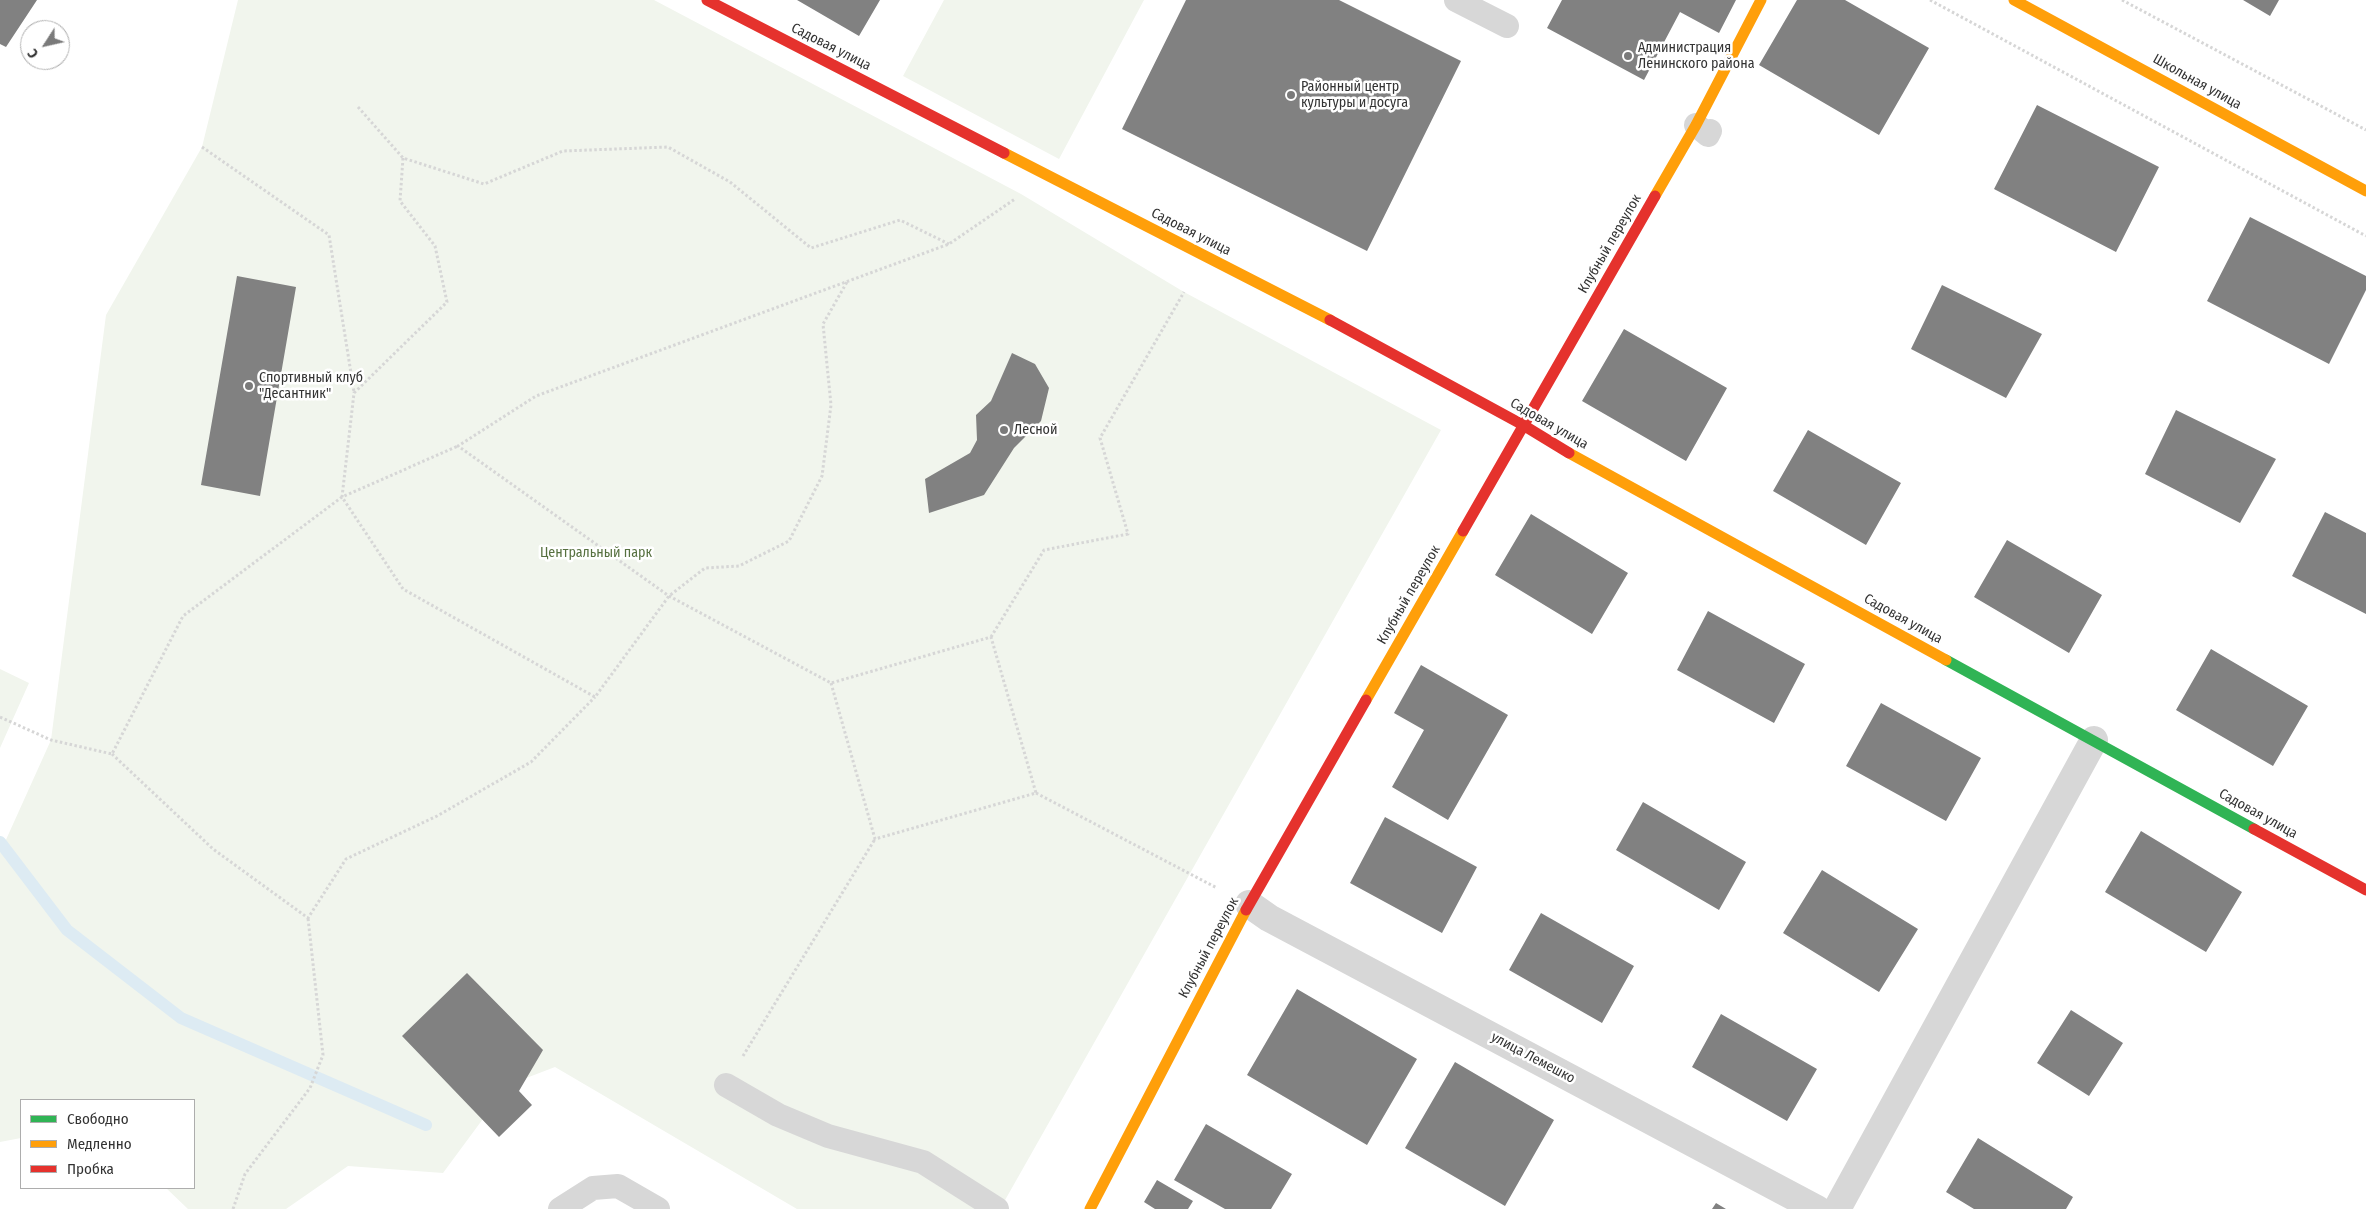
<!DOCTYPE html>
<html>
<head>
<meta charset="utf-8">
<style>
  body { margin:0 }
  #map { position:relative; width:2366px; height:1209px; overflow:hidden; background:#fff; font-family:"Fira Sans Condensed",sans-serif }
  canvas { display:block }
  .legend { position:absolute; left:20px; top:1099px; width:175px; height:90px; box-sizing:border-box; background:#fff; border:1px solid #adadad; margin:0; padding:6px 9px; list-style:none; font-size:15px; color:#333 }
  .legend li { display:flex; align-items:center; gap:10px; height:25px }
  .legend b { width:25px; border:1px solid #adadad }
  .north { position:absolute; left:20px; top:20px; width:50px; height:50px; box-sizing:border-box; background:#fff; border:1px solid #adadad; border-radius:50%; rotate:235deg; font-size:14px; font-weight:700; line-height:20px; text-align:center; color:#333 }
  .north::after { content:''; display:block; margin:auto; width:18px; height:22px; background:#7a7a7a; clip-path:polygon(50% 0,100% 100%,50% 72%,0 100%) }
</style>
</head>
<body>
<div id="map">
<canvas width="2366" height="1209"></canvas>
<ul class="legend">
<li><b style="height:6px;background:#30b455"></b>Свободно</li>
<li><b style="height:6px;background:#ff9f0a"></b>Медленно</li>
<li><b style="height:6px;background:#e5322d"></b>Пробка</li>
</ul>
<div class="north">С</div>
</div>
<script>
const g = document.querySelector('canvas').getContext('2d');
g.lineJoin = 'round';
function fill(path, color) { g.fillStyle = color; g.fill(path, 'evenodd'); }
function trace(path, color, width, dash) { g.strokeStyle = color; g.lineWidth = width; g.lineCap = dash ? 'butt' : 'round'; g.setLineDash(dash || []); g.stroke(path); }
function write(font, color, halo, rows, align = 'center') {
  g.font = font + ' "Fira Sans Condensed",sans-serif'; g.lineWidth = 5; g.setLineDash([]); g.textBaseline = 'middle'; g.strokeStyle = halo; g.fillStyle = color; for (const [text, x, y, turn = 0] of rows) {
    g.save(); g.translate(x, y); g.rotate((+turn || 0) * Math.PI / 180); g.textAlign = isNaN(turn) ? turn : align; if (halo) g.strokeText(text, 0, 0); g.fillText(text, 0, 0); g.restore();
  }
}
fill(new Path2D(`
  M 238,0 L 654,0 L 1021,194 L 1184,292 L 1441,430 L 1000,1209 L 797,1209 L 555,1067 L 508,1085 L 443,1173 L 348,1166 L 286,1209 L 188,1209 L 166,1188 L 194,1188 L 194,1100 L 21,1100 L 21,1138 L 0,1142 L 0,853 L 51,740 L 106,315 L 202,147 Z
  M 944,0 L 1144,0 L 1059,159 L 903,76 Z
  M 0,669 L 29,683 L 0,748 Z`), '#f1f5ed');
trace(new Path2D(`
  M 0,842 L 67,930 L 181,1018 L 426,1125`), '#ddebf3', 12);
fill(new Path2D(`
  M 0,0 L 37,0 L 6,47 L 0,44 Z
  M 797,0 L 880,0 L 859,36 Z
  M 1186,0 L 1339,0 L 1461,61 L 1367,251 L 1122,129 Z
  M 1562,0 L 1736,0 L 1719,33 L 1680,12 L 1644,80 L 1547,28 Z
  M 1797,0 L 1845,0 L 1929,48 L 1879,135 L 1759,65 Z
  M 2243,0 L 2279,0 L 2270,16 Z
  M 2037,105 L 2159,167 L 2116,252 L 1994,189 Z
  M 2250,217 L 2366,276 L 2366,290 L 2329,364 L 2207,301 Z
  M 237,276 L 296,287 L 260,496 L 201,485 Z
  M 1942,285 L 2042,334 L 2006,398 L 1911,349 Z
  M 1624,329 L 1727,388 L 1686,461 L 1582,401 Z
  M 1012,353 L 1035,364 L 1049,388 L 1041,421 L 1014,448 L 984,495 L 929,513 L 925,479 L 970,453 L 977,440 L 976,415 L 991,401 Z
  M 2176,410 L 2276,459 L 2240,523 L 2145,474 Z
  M 1808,430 L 1901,483 L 1866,545 L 1773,491 Z
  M 2325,512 L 2366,533 L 2366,614 L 2292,576 Z
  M 1531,514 L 1628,573 L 1592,634 L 1495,575 Z
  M 2007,540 L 2102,595 L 2069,653 L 1974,597 Z
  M 1708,611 L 1805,664 L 1774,723 L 1677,670 Z
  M 2211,649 L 2308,706 L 2273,766 L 2176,710 Z
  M 1421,665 L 1508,715 L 1448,820 L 1392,787 L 1424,730 L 1394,713 Z
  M 1881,703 L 1981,758 L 1946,821 L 1846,766 Z
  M 1643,802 L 1746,862 L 1719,910 L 1616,850 Z
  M 1385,817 L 1477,867 L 1442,933 L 1350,883 Z
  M 2141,831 L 2242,892 L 2206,952 L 2105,892 Z
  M 1822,870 L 1918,929 L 1879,992 L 1783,933 Z
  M 1541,913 L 1634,966 L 1602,1023 L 1509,970 Z
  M 467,973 L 543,1050 L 519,1091 L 532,1105 L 499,1137 L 402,1036 Z
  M 1297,989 L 1417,1059 L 1367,1145 L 1247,1075 Z
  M 2071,1010 L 2123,1043 L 2089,1096 L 2037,1063 Z
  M 1721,1014 L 1817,1069 L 1787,1121 L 1692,1067 Z
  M 1455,1062 L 1554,1120 L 1505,1206 L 1405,1148 Z
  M 1206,1124 L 1292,1174 L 1271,1209 L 1225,1209 L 1174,1180 Z
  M 1978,1138 L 2073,1197 L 2066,1209 L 1974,1209 L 1946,1192 Z
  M 1157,1180 L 1193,1201 L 1188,1209 L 1155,1209 L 1144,1202 Z
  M 1716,1203 L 1726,1209 L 1712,1209 Z`), '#818181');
trace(new Path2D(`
  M 1930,0 L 2366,236
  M 2122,0 L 2366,130
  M 358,107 L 403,158 L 484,184 L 563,151 L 668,147 L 730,182 L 811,248 L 900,220 L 949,244
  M 202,147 L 329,235 L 354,392
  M 403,158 L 400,201 L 435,246 L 447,302 L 354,393 L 342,497 L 403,589 L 595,697 L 669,596 L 705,568 L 739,566 L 789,541 L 822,476 L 831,405 L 823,324 L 847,282
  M 991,637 L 1044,550 L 1128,534 L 1100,438 L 1184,292
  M 831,683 L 875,839 L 1036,793 L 991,637 L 831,683 L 669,596 L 458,446 L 536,396 L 949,244 L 1015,199
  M 0,717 L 51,740 L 112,754 L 183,616 L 342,497 L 458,446
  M 112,754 L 213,849 L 308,918 L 346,859 L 437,816 L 531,762 L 595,697
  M 1036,793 L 1217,888
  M 743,1056 L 875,839
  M 233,1209 L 245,1174 L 310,1088 L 323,1055 L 308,918`), '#d6d6d6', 3, [2.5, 2.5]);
trace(new Path2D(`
  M 1456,0 L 1507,26
  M 1696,125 L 1708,135 L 1710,131
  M 726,1085 L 778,1115 L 828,1136 L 923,1162 L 997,1209
  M 560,1209 L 593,1188 L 618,1186 L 658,1209`), '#d7d7d7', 24);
trace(new Path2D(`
  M 1249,904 L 1269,918 L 1817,1209
  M 1837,1209 L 2094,740`), '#d7d7d7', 28);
trace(new Path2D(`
  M 1946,660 L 2254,829`), '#30b455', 11);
trace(new Path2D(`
  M 2014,0 L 2366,191
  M 1004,153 L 1330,320
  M 1655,196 L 1696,125 L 1761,0
  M 1569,453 L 1946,660
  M 1366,700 L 1463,531
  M 1090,1209 L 1246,910`), '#ff9f0a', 11);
trace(new Path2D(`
  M 707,0 L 1004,153
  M 1330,320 L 1523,425 L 1569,453
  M 1463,531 L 1655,196
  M 2254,829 L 2366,890
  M 1246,910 L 1366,700`), '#e5322d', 11);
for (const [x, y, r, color] of [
  [1628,56,5,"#7a7a7a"],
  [1291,95,5,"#7a7a7a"],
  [249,386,5,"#7a7a7a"],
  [1004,430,5,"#7a7a7a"]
]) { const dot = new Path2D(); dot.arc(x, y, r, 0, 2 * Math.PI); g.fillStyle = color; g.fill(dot); trace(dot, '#fff', 2); }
write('14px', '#333', '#fff', [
  ["Садовая улица",831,47,27],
  ["Школьная улица",2197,82,29],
  ["Садовая улица",1191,232,27],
  ["Клубный переулок",1610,244,-60],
  ["Садовая улица",1549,424,30],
  ["Клубный переулок",1409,595,-60],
  ["Садовая улица",1903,619,29],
  ["Садовая улица",2258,814,29],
  ["Клубный переулок",1209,948,-62],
  ["улица Лемешко",1533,1058,28]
]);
write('14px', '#333', '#fff', [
  ["Администрация",1638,48],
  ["Ленинского района",1638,64],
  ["Районный центр",1301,87],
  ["культуры и досуга",1301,103],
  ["Спортивный клуб",259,378],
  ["\"Десантник\"",259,394],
  ["Лесной",1014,430]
], 'left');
write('14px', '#56703f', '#fff', [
  ["Центральный парк",596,553]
]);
</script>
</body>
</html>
